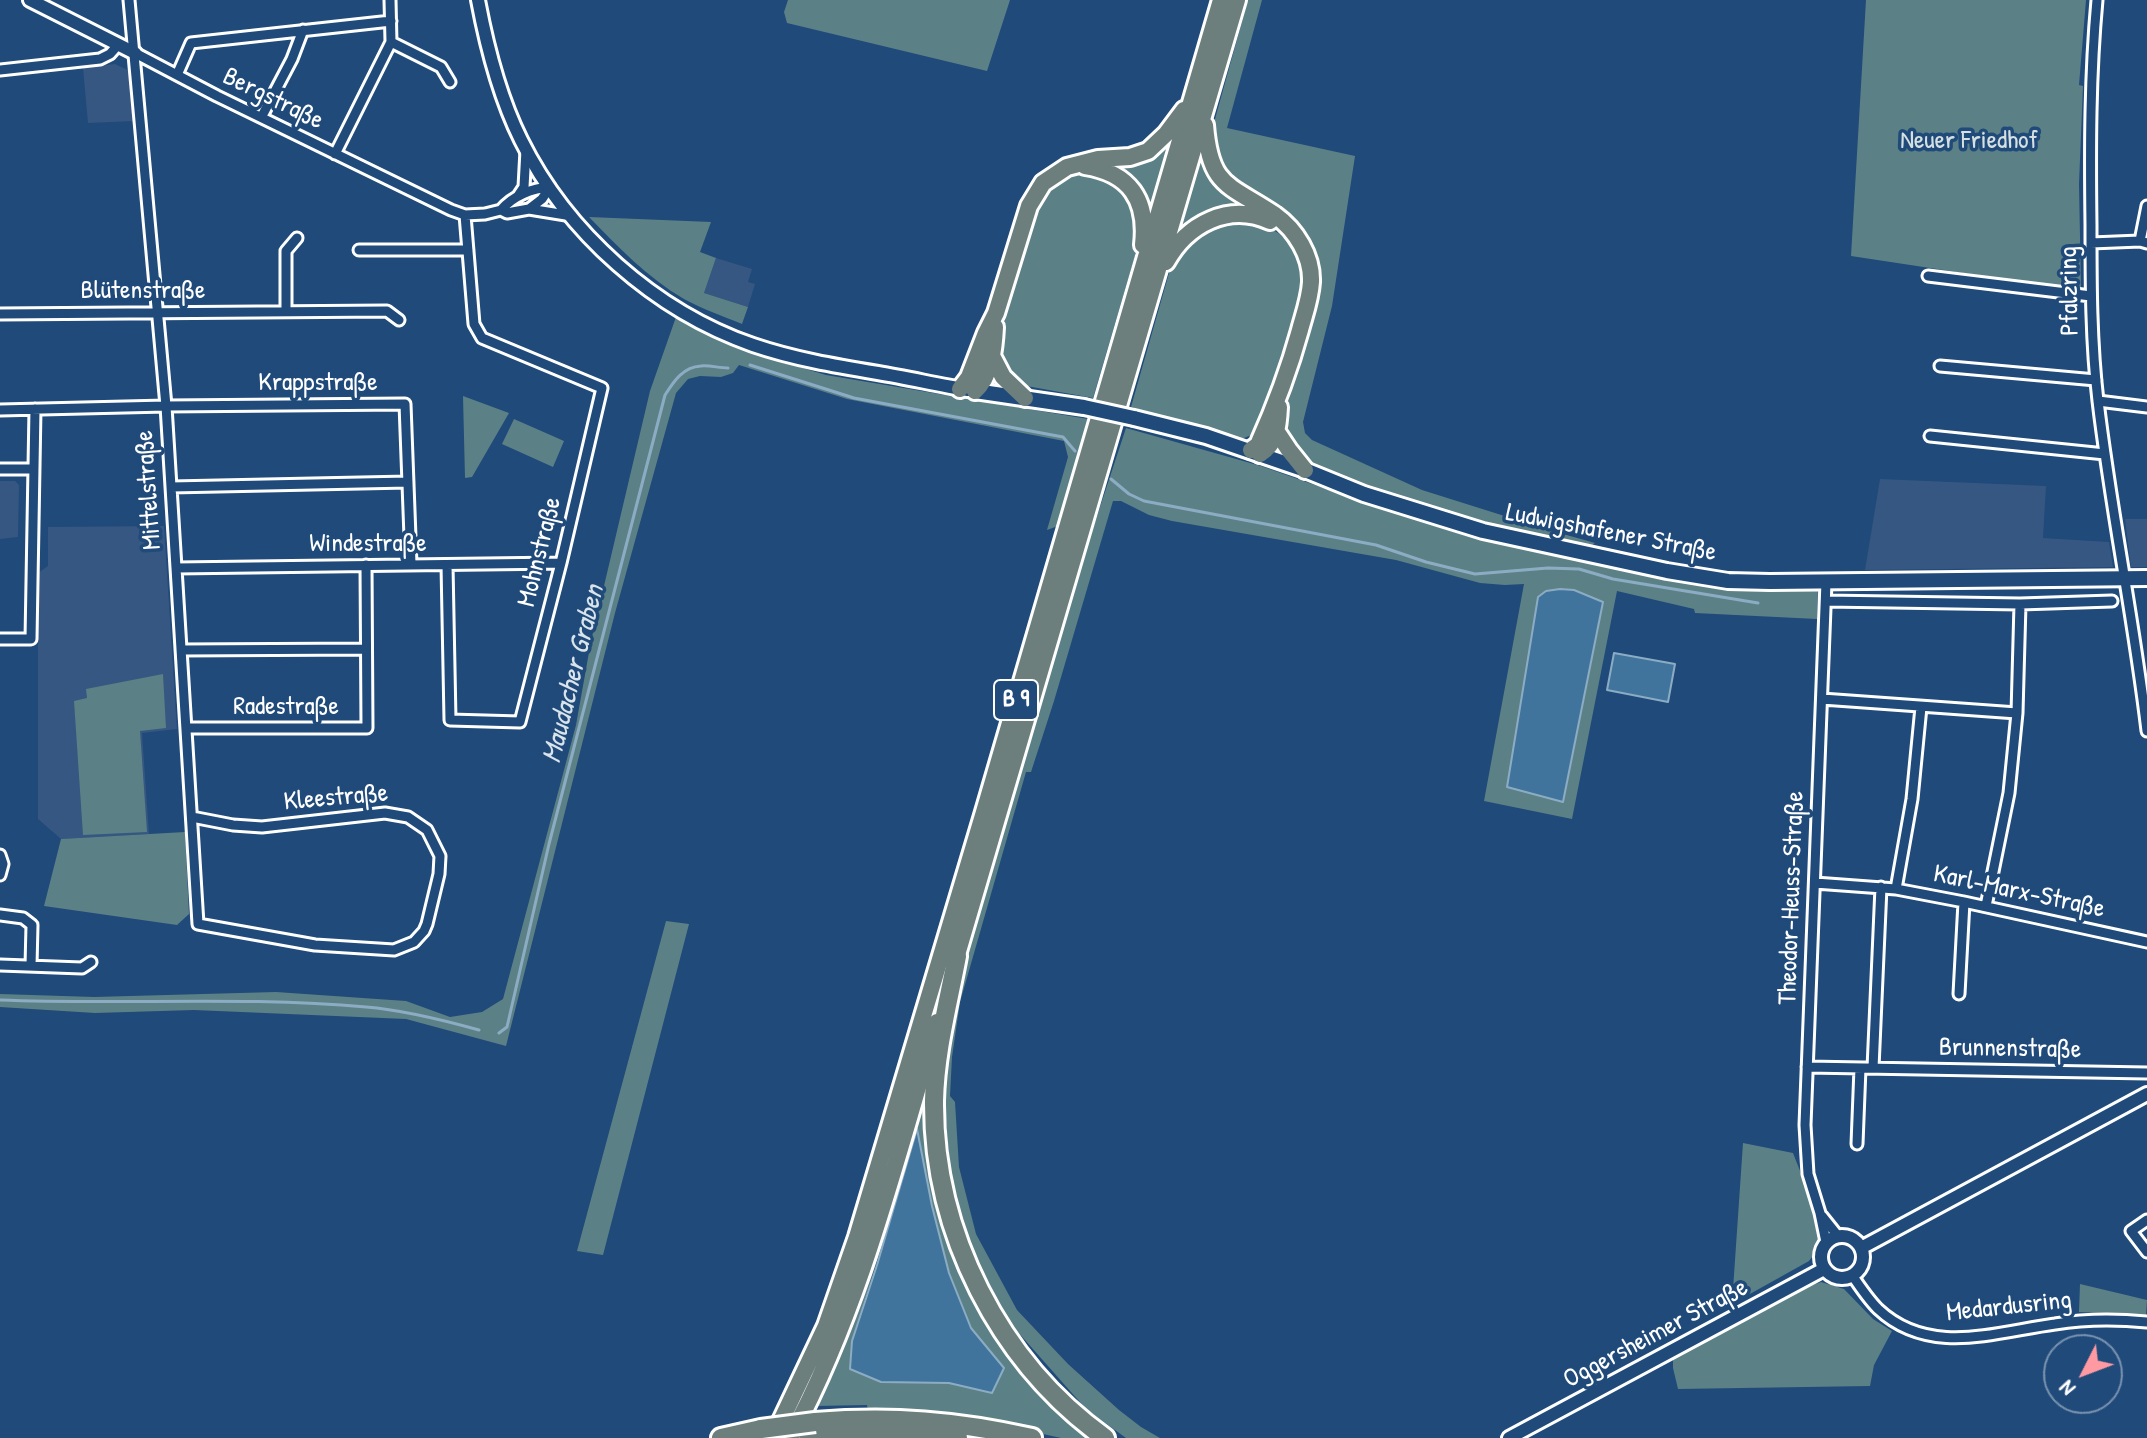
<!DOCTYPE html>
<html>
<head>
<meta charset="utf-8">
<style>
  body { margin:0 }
  #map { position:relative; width:2147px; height:1438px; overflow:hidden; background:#1f4a7a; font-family:"Patrick Hand",sans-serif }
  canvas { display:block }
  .north { position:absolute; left:2043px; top:1334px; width:80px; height:80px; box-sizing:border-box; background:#1f4a7a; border:2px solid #7992af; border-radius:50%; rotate:228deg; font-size:22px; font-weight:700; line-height:32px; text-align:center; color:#fff }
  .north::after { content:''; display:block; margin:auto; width:28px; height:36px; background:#ff9aa2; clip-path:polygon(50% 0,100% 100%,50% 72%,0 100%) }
</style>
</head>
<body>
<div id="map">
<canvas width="2147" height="1438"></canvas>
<div class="north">N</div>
</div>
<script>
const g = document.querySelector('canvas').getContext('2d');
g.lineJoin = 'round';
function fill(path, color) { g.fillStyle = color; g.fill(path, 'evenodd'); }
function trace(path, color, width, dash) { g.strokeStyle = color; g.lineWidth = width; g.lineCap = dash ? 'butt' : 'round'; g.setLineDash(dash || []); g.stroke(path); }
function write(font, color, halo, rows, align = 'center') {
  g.font = font + ' "Patrick Hand",sans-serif'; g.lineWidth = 7; g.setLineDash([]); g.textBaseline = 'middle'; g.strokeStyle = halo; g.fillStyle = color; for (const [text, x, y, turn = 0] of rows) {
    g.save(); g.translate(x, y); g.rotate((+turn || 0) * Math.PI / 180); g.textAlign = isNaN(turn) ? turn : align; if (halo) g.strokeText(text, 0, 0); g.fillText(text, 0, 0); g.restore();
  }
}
fill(new Path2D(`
  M 115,64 L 132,72 L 135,121 L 88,123 L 83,68 Z
  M 716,258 L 752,269 L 748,282 L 755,284 L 748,307 L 704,293 Z
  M 1880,479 L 2046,486 L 2043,538 L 2109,542 L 2113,567 L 1865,570 Z
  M 0,481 L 15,481 L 19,485 L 18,537 L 0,539 Z
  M 2125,519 L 2147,519 L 2147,567 L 2131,567 Z
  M 164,526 L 177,729 L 142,733 L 149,834 L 61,839 L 38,819 L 38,573 L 48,566 L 48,527 Z`), '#365781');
fill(new Path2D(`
  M 788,0 L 1010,0 L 987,71 L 787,23 L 784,12 Z
  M 1248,0 L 1262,0 L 1227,128 L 1355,156 L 1332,306 L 1303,422 L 1305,433 L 1312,440 L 1422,490 L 1549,530 L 1595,543 L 1588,548 L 1457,517 L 1382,491 L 1317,466 L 1291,443 L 1284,428 L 1291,377 L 1316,260 L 1221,173 L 1210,137 Z
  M 1866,0 L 2086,0 L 2079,85 L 2083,86 L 2079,184 L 2081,288 L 2029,283 L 1851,256 Z
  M 1172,136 L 1149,216 L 1108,167 Z
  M 1202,142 L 1208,168 L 1274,218 L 1246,209 L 1174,243 Z
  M 1092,172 L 1125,187 L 1140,222 L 1135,256 L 1093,398 L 1021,385 L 1007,372 L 1000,351 L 1003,327 L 1034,212 L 1045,191 L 1057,181 L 1071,174 Z
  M 589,217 L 711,222 L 700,252 L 716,258 L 704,293 L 748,307 L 742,324 C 723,316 702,309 684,299 C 648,278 618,247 589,217 Z
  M 1227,218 C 1252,222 1276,224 1292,247 C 1301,261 1304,278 1303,295 C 1302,310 1266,419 1257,430 C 1253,435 1247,437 1241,439 L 1131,407 L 1175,252 L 1187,238 Z
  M 676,317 L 730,344 L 759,355 L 826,375 L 1088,419 L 1058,526 L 1047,530 L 1068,457 L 1064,441 L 847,399 L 739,365 L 733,373 L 721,377 L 700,376 L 688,379 L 676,393 L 615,613 L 506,1046 L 406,1019 L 194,1010 L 95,1013 L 0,1007 L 0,994 L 94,997 L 276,992 L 406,1001 L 450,1017 L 482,1012 L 503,999 L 576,725 L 591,641 L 650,391 Z
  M 463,396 L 509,413 L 472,477 L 465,478 Z
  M 514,419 L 564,441 L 553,467 L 502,444 Z
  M 1126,428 L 1261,466 L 1369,504 L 1476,536 L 1764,587 L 1818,590 L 1817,619 L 1695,613 L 1694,609 L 1617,591 L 1572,819 L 1484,801 L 1524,584 L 1505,585 L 1480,583 L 1396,560 L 1172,521 L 1149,515 L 1121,501 L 1113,501 L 1054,701 L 1031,772 L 1026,772 L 960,1002 L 952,1057 L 950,1096 L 955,1102 L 959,1167 L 976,1234 L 1017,1310 L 1068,1364 L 1119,1410 L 1141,1427 L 1160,1438 L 1126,1438 L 1086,1409 L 1009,1322 L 975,1258 L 952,1188 L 943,1088 L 945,1049 L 954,1001 L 1077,577 Z
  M 163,674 L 166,728 L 140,731 L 147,832 L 83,835 L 74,701 L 87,698 L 86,689 Z
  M 185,832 L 189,914 L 177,925 L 44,906 L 61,839 Z
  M 666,921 L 689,924 L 603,1255 L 577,1251 Z
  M 925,1084 L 940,1196 L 961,1272 L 993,1326 L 1101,1438 L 1061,1438 L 971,1418 L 868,1411 L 867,1405 L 816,1406 L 844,1339 ZM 917,1131 L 932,1206 L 949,1273 L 971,1328 L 1004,1368 L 992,1393 L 949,1383 L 881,1382 L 852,1341 Z
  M 1743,1143 L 1793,1153 C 1801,1175 1822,1217 1820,1239 C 1820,1248 1814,1254 1809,1261 L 1732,1304 Z
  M 1821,1282 L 1844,1289 L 1873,1319 L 1892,1331 L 1874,1365 L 1870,1386 L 1678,1389 L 1673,1368 L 1673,1355 L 1796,1291 Z
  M 2080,1284 L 2147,1300 L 2146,1315 L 2079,1312 Z`), '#5b8186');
const water = new Path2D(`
  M 1560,589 L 1574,590 L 1603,602 L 1563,802 L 1507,787 L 1538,597 L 1546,591 Z
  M 1614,653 L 1675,664 L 1668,702 L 1607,690 Z
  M 917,1129 L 932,1206 L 949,1273 L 971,1328 L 1004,1368 L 992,1393 L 949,1383 L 881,1382 L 850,1369 L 852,1341 L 877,1265 Z`);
fill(water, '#40749d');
trace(water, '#8cacc4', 2);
trace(new Path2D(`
  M 750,365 L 854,398 L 1063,437 L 1075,451
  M 1111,479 L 1129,494 L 1144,501 L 1376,545 L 1426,562 L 1475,574 L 1548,568 L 1579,569 L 1613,579 L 1758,603
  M 0,1000 C 122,1005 244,996 366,1007 C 404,1010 443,1020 479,1030
  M 499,1033 L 507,1027 L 549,844 L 665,395 C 674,381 683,367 701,366 C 709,365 719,368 728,368`), '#8cacc4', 3);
const minor = new Path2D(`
  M 129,0 L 166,406 L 198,924 L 315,945 L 394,950 L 414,942 L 424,931 L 427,924 L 439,874 L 440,856 L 427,830 L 408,817 L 385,813 L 262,827 L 233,825 L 192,817
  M 2097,0 C 2090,75 2090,149 2091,225 C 2091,283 2091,342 2098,401 C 2111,511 2134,620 2147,731
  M 391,42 L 441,67 L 450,82
  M 135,53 L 217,96 L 451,210 L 465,215 L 485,214 L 501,210 L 507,213 L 529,209 L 572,216
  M 0,70 L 100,59 L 110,54 L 118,45
  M 177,75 L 191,43 L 391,21
  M 262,116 L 292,59 L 303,30
  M 335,154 L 391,42 L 390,0
  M 518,196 L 524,187 L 526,150
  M 529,209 L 542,199 L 550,187
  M 501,210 C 513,196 532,188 550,187
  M 2140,241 L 2147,206
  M 2091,243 L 2140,241 L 2147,243
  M 359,250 L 468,250
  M 1928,276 L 2091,296
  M 286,311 L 286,251 L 297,238
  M 0,314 L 387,311 L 399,320
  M 1940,366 L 2096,380
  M 2098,401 L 2147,407
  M 0,410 L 166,406 L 405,404 L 411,564
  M 1930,436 L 2105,454
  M 0,469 L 34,469
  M 171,487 L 408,482
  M 447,565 L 450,720 L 520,722 L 561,563 L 602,388 L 482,338 L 474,324 L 465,215
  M 176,568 L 561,563
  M 1826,582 L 1805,1125 L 1808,1174 L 1820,1213 L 1826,1242
  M 1826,601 L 2020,604 L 2112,601
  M 0,639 L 31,639 L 35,409
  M 181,650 L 366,649
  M 1822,699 L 2017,713
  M 186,728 L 367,728 L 366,565
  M 0,855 L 3,864 L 0,875
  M 1815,883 L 1896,889 L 1964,902 L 2147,942
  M 1896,889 L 1912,799 L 1921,707
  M 1986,906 L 2009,793 L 2017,713 L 2020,604
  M 0,915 L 23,918 L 32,925 L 31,966
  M 0,965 L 82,968 L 91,962
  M 1959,994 L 1964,902
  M 1807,1067 L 2147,1073
  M 1873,1068 L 1881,887
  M 1857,1144 L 1860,1068
  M 1822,1216 L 1838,1236
  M 2147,1220 L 2131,1231 L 2147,1252
  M 1852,1275 C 1860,1287 1868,1299 1878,1309 C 1929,1357 1995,1332 2055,1324 C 2085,1319 2117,1319 2147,1322`);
const tertiary = new Path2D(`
  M 30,0 L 135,53
  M 478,0 C 487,48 499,96 521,140 C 567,233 655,311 753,345 C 794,359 836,366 878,373 C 908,378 938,385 968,390
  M1821 1257a21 21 0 1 1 42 0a21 21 0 1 1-42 0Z
  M 1861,1248 L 2147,1094
  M 1509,1438 L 1824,1269`);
const secondary = new Path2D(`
  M 975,391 L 1084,407
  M 1134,418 L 1206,436 L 1305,470 L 1364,494 L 1483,531 L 1667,571 L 1728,581 L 1770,582 L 2147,578`);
const trunk = new Path2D(`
  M 1205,125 C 1210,188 1229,184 1275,215 C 1296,230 1312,256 1311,282 C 1310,299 1304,315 1300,330 C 1289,370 1275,407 1258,445 L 1251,450
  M 1085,166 C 1130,173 1148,200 1143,245
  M 1166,262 C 1187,224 1229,202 1270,221
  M 991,354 L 1003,377 L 1025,398
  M 969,377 L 975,391 C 991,377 994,348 995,327
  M 960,389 L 969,377 L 986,333 L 996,313 L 1029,206 L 1043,183 L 1067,167 L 1098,159 L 1130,157 L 1148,151 L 1166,134 L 1184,110
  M 1277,432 L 1289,450 L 1305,470
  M 1258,446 L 1260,454 C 1277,443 1278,426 1279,407
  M 954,965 L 1237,0
  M 773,1438 L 826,1326 L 857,1237 L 984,812 L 1221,0
  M 790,1438 C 860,1308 895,1163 937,1022`);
const motorway = new Path2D(`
  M 957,956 C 948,1004 935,1052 934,1101 C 933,1232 999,1362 1105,1438
  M 815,1422 C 892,1416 957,1421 1032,1438
  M 808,1435 L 888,1433 L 958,1438
  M 721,1438 L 761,1429`);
trace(minor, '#fff', 15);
trace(tertiary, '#fff', 18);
trace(secondary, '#fff', 20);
trace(trunk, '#fff', 22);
trace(motorway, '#fff', 24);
trace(minor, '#1f4a7a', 9);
trace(tertiary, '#1f4a7a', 12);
trace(secondary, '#1f4a7a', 14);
trace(trunk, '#6c7f7c', 16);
trace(motorway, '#6c7f7c', 18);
const secondaryBridge = new Path2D(`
  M 1084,407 L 1134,418`);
const motorwayBridge = new Path2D(`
  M 761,1429 L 815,1422`);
trace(secondaryBridge, '#fff', 20, []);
trace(motorwayBridge, '#fff', 24, []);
trace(secondaryBridge, '#1f4a7a', 14);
trace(motorwayBridge, '#6c7f7c', 18);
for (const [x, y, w] of [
  [1016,700,44]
]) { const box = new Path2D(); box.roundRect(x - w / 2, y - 20, w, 40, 6); g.fillStyle = '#1f4a7a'; g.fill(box); trace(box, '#fff', 2); }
write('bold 24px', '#fff', null, [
  ["B 9",1016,700]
]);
write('26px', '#fff', '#1f4a7a', [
  ["Bergstraße",273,99,26],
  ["Blütenstraße",143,291],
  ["Pfalzring",2070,291,-91],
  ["Krappstraße",318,383],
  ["Mittelstraße",149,490,-94],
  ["Ludwigshafener Straße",1611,533,11],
  ["Windestraße",368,544],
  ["Mohnstraße",540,552,-76],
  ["Radestraße",286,707],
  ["Kleestraße",336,798,-5],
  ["Karl-Marx-Straße",2019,892,12],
  ["Theodor-Heuss-Straße",1792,898,-88],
  ["Brunnenstraße",2010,1049,1],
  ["Medardusring",2009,1307,-6],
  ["Oggersheimer Straße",1656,1334,-28]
]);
write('26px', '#d6e0e1', '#1f4a7a', [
  ["Neuer Friedhof",1969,141]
]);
write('italic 28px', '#d9e3eb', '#1f4a7a', [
  ["Maudacher Graben",574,674,-76]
]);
</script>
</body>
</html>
